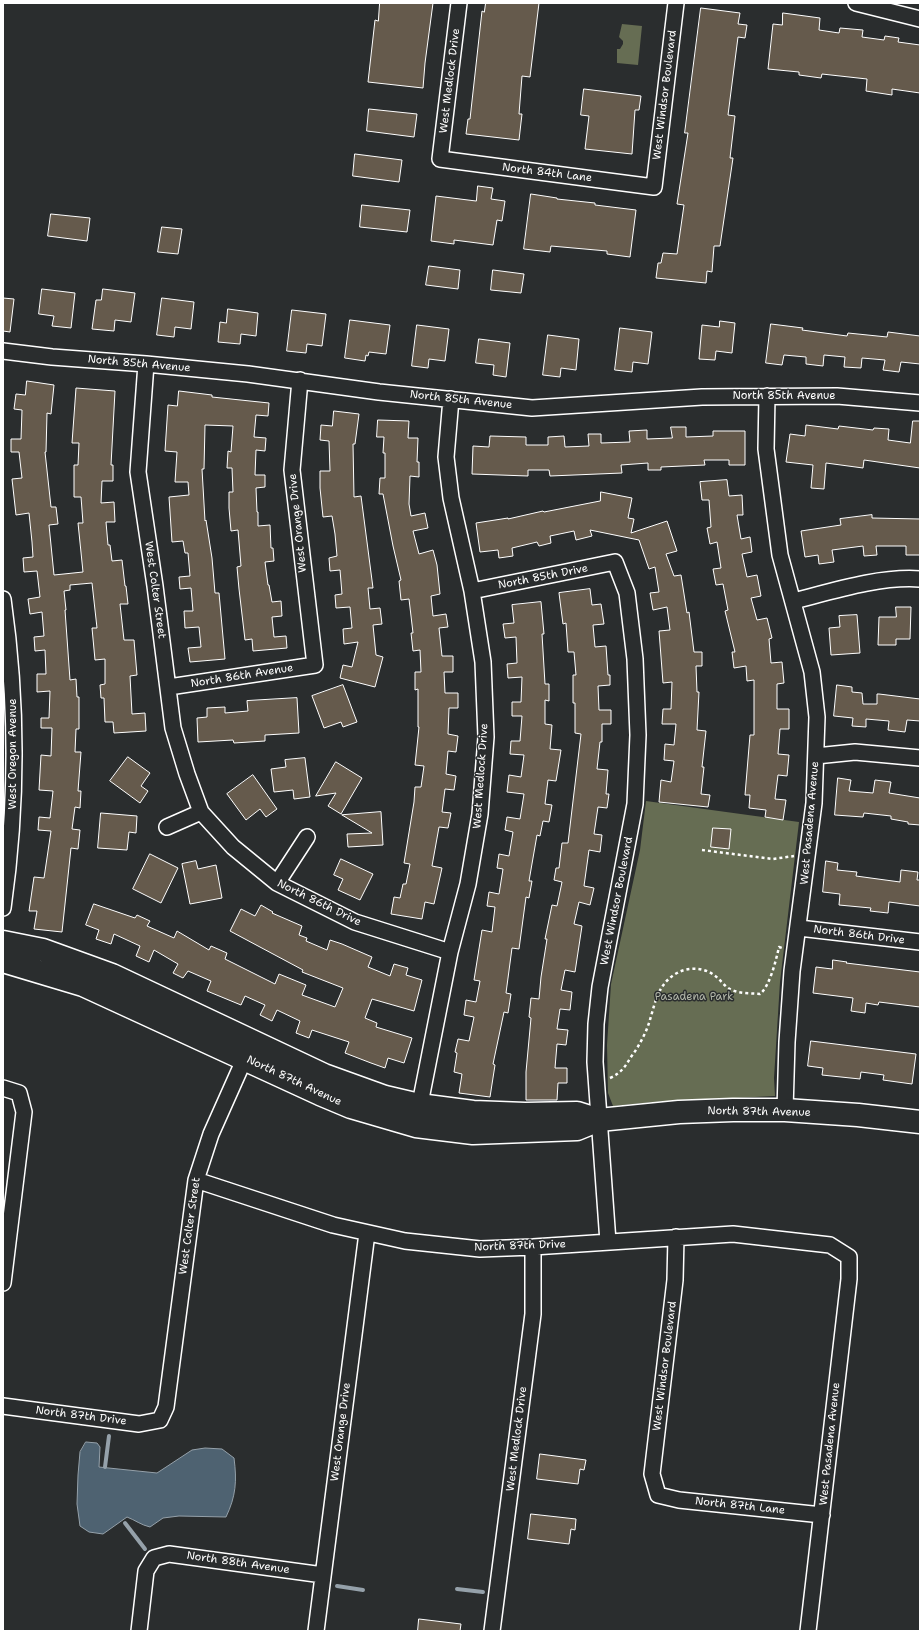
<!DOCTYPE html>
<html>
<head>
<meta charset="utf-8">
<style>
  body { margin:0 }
  #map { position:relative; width:923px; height:1634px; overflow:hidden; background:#2a2d2e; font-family:"Shantell Sans",sans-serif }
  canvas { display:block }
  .frame { position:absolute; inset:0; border:4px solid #fff; pointer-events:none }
</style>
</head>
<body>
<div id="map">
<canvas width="923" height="1634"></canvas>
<div class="frame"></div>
</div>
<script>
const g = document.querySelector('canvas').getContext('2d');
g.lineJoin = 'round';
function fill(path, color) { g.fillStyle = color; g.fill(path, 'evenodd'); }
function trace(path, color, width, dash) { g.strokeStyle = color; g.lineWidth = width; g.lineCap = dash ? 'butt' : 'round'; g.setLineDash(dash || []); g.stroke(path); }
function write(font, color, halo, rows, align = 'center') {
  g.font = font + ' "Shantell Sans",sans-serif'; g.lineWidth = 3; g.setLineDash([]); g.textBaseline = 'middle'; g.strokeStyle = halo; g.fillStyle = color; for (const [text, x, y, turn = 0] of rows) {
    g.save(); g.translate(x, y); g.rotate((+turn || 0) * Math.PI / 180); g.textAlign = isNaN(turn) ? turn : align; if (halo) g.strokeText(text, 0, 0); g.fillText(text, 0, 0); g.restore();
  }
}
fill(new Path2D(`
  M 622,24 L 642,26 L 638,65 L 617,63 L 617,49 L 620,49 L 623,44 L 623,41 L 619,37 Z
  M 646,801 L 799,822 L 780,982 L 774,1078 L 775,1096 L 654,1102 L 613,1106 L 608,1093 L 607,1045 L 611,984 L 640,850 Z`), '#666d53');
const water = new Path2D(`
  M 86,1442 L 97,1443 L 100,1447 L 99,1467 L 157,1473 L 192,1450 L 205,1448 L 222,1449 L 234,1458 C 237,1481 236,1496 226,1517 L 179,1516 L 163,1518 L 150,1527 C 141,1525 135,1520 127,1517 L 103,1534 L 89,1532 L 80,1526 L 77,1504 L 78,1475 L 80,1452 Z`);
fill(water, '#4e6271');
trace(water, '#95a1aa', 1);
trace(new Path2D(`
  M 105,1467 L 109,1436
  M 125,1523 L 145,1549
  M 337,1586 L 363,1590
  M 457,1589 L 483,1592`), '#95a1aa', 4);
const building = new Path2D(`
  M 380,3 L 433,3 L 425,63 L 423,88 L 368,82 L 375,20 L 378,21 Z
  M 486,3 L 539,3 L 530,77 L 522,76 L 519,114 L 522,114 L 519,140 L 466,134 L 468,119 L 470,119 L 482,11 L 484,12 Z
  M 701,8 L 740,13 L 738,24 L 747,25 L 745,38 L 738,37 L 728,115 L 735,116 L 730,158 L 733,158 L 720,246 L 714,246 L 712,272 L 707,271 L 706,283 L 656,278 L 658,263 L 661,263 L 663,253 L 677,254 L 684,205 L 677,204 L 688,133 L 685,133 Z
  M 783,13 L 820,18 L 819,30 L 839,33 L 840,28 L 863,30 L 862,37 L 884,40 L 885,36 L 899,38 L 898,42 L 920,45 L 920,93 L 892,89 L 892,95 L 866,91 L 867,79 L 822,74 L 821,78 L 799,75 L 799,72 L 768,69 L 773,24 L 782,25 Z
  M 584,89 L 641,96 L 639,110 L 635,110 L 632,154 L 585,149 L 589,116 L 581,115 Z
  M 369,109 L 417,114 L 414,137 L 367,131 Z
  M 355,154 L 402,160 L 399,182 L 353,176 Z
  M 478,186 L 493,188 L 491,199 L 505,201 L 502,221 L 497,220 L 493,245 L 454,240 L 454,244 L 431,241 L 436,196 L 476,201 Z
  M 531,194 L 557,198 L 557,199 L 595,203 L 595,205 L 636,210 L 630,257 L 607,254 L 607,251 L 551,246 L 550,252 L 524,249 Z
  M 362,205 L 410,210 L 407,232 L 360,227 Z
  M 51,214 L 90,218 L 87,241 L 48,236 Z
  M 162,227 L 182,229 L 178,254 L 158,252 Z
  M 429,266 L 460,270 L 458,289 L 426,285 Z
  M 493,270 L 524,274 L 521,293 L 491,290 Z
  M 42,289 L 75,293 L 71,328 L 52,326 L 54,316 L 39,314 Z
  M 103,289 L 135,293 L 131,322 L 115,320 L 114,331 L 92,329 L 96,300 L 101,300 Z
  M 3,298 L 14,299 L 10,332 L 3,331 Z
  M 162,298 L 194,302 L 191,329 L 175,327 L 174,337 L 157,335 Z
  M 228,309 L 258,313 L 256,336 L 241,334 L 240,344 L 218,342 L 220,322 L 226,323 Z
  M 292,310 L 326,314 L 322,346 L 307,344 L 306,353 L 287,351 Z
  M 350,320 L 390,325 L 386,354 L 369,352 L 368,356 L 366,355 L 365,361 L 345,358 Z
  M 720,321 L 735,323 L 732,353 L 716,351 L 715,360 L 699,359 L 702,325 L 719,327 Z
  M 771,324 L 803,328 L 802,330 L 847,336 L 848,333 L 887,337 L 888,332 L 920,336 L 920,364 L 901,362 L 899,372 L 883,370 L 885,360 L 862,358 L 861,368 L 844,367 L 845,357 L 824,355 L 823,366 L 806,364 L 806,357 L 784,355 L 782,365 L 766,363 Z
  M 417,325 L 449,329 L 445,361 L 429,359 L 428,368 L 412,366 Z
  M 620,328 L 652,332 L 648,364 L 633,362 L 632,372 L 615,370 Z
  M 548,335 L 579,339 L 576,370 L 561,368 L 560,377 L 543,375 Z
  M 479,339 L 510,343 L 506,377 L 493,375 L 494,365 L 476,363 Z
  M 27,381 L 54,385 L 51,414 L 47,413 L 46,452 L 45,452 L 51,507 L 56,507 L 58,524 L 49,525 L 54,575 L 83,572 L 78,523 L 83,523 L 81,497 L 74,497 L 74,465 L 78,465 L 79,443 L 72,443 L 76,388 L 115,391 L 111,465 L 113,465 L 113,481 L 102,481 L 101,503 L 114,502 L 115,522 L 106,522 L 108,545 L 110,545 L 112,561 L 122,560 L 125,586 L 126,586 L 128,604 L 120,604 L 124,640 L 134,640 L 137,675 L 130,676 L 132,714 L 145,713 L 146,731 L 114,733 L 113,722 L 105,722 L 104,698 L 101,698 L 100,685 L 105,684 L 105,659 L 95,660 L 92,628 L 97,628 L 92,583 L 70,585 L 70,590 L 64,591 L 66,610 L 65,610 L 70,680 L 76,679 L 77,697 L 79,697 L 79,729 L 76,729 L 75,752 L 81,752 L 78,791 L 81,791 L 80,808 L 75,807 L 72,829 L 80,830 L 78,849 L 71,848 L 62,932 L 34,929 L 37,911 L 29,911 L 34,877 L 44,878 L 51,831 L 38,830 L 39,817 L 50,818 L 53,791 L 39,790 L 41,755 L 51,756 L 52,728 L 41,728 L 41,718 L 49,718 L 50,691 L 37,692 L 37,674 L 46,674 L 45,650 L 35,651 L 34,637 L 44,636 L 42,612 L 30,614 L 28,599 L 40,597 L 37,571 L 24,572 L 23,558 L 33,557 L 32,542 L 29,513 L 16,515 L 12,479 L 22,478 L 19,452 L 11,452 L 11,439 L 21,439 L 22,410 L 14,409 L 16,394 L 25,395 Z
  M 179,391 L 212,395 L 212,397 L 269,403 L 268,416 L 256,415 L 254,437 L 266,438 L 265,451 L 256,450 L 255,475 L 265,475 L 265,487 L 256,488 L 257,512 L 258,512 L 258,526 L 270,525 L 271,548 L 273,548 L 274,561 L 265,562 L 268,585 L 269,585 L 272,602 L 281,601 L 282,616 L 272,617 L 274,637 L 286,636 L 287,648 L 253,651 L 252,639 L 245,640 L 239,589 L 237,567 L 241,566 L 238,530 L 231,531 L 229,508 L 229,492 L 233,492 L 232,468 L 227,468 L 228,451 L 231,452 L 233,426 L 205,425 L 204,469 L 202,469 L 205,521 L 206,520 L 212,558 L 215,593 L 219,593 L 225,659 L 190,662 L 188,648 L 201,647 L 199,627 L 185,628 L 184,611 L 193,611 L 191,588 L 180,589 L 179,577 L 190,576 L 188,553 L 185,553 L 183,541 L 172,542 L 169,497 L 189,495 L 188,482 L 175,482 L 177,452 L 165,451 L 168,405 L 177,406 Z
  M 334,411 L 359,414 L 355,444 L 353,444 L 354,497 L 361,496 L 373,588 L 368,588 L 370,609 L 380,608 L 382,624 L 373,625 L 376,655 L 383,657 L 375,687 L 340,678 L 343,665 L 352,667 L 358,642 L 344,644 L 343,629 L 352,628 L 350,607 L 336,608 L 335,595 L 342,594 L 340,570 L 330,571 L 329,558 L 337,556 L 335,534 L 332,516 L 323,517 L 320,488 L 320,471 L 330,471 L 329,441 L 320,440 L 321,425 L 332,426 Z
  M 378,420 L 409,421 L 408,438 L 418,438 L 417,462 L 419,462 L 419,477 L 410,476 L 409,504 L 411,516 L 425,513 L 428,528 L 413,531 L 419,554 L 433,550 L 437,565 L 440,594 L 431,596 L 433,616 L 446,614 L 448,627 L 439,628 L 442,656 L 453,656 L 453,672 L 444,672 L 445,693 L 458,693 L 458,708 L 449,708 L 448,734 L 458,736 L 456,752 L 448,751 L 446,774 L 456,776 L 454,790 L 445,789 L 442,812 L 451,813 L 448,828 L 439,827 L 432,866 L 442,868 L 434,904 L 425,902 L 422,919 L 391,914 L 394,897 L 400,898 L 403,884 L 406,884 L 410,864 L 404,863 L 414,802 L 415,787 L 421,787 L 424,766 L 415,765 L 419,727 L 418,727 L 418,689 L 415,690 L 415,672 L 421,672 L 420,650 L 413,651 L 411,633 L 413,633 L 409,599 L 401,600 L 399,581 L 401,580 L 393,546 L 383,494 L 379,494 L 380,478 L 385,478 L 385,453 L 383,453 L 384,437 L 377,437 Z
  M 913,421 L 920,421 L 920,468 L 864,460 L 863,468 L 826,463 L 824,489 L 811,488 L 813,465 L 786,462 L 790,434 L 805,436 L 806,425 L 838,429 L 839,426 L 873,430 L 874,428 L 889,429 L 888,440 L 910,443 Z
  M 671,427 L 686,427 L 686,437 L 713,436 L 713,431 L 745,431 L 745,465 L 729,465 L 729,460 L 704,460 L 705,465 L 661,467 L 661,470 L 648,470 L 648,463 L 621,465 L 622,473 L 550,476 L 549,470 L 528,470 L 528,476 L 472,474 L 473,446 L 489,447 L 490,436 L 526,437 L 526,445 L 548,445 L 548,437 L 564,436 L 565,447 L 589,446 L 588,434 L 601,434 L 601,443 L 630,442 L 629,431 L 647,430 L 647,439 L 672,438 Z
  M 727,480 L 729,496 L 742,495 L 743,515 L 737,515 L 741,539 L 750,537 L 752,552 L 742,554 L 747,577 L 757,575 L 761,596 L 751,598 L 757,620 L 767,618 L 772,638 L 769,639 L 771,663 L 782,662 L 784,683 L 777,684 L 777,709 L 789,709 L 789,729 L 780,729 L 778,754 L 789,755 L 787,776 L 778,775 L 775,799 L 786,800 L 783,820 L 765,817 L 766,810 L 749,808 L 750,795 L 745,795 L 750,735 L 754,735 L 754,680 L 747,681 L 746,666 L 734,668 L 732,652 L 735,652 L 725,611 L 728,610 L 723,584 L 716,585 L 713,569 L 721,568 L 717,542 L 710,544 L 707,528 L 711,527 L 709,500 L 702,500 L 700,482 Z
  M 601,492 L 632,498 L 628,518 L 634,519 L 631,533 L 667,521 L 677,551 L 666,554 L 674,576 L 681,575 L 687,613 L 689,612 L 694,652 L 702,652 L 702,666 L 696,666 L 697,692 L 699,692 L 697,730 L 706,731 L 702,767 L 704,767 L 701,794 L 710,795 L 708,807 L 659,802 L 661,780 L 671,782 L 674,761 L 664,760 L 665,744 L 674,745 L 676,724 L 662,724 L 663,709 L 671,709 L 672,682 L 663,683 L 659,631 L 670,630 L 667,607 L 653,610 L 650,593 L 659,592 L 655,567 L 649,569 L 639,540 L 590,530 L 592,536 L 576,540 L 574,531 L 550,536 L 551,543 L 539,546 L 537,542 L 512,548 L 513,556 L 499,558 L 498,550 L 480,552 L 476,523 L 508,518 L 508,519 L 543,511 L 544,512 L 600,501 Z
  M 872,515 L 872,518 L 920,519 L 920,555 L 906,555 L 906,546 L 876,546 L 877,555 L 864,556 L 863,546 L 832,550 L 834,562 L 819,564 L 818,555 L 805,557 L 801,531 L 841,525 L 840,519 Z
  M 590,589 L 592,605 L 601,604 L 604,624 L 593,625 L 595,647 L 606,646 L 608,675 L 610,675 L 610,685 L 598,686 L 599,710 L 611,710 L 611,724 L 602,724 L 602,742 L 600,742 L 597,769 L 608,770 L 606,794 L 609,794 L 607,808 L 598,807 L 594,834 L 602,835 L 600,852 L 589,850 L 584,886 L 594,888 L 590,905 L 579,902 L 574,924 L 582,926 L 575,972 L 565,970 L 561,990 L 572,992 L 570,1010 L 560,1009 L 557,1029 L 568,1030 L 566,1045 L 557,1044 L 555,1068 L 567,1068 L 567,1083 L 558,1083 L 557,1100 L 526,1100 L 526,1072 L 531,1018 L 529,1017 L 531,998 L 539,999 L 541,977 L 547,939 L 545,939 L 552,905 L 557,906 L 562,882 L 554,880 L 556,868 L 559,868 L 562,843 L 568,843 L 581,734 L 575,733 L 575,703 L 573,703 L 573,675 L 576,675 L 574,652 L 568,652 L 566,623 L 563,624 L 559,593 Z
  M 541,602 L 544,634 L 542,634 L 545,684 L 549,684 L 549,701 L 545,700 L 545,724 L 552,725 L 550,749 L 561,750 L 556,781 L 548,780 L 545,804 L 552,805 L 549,822 L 543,821 L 540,836 L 537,835 L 529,881 L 532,881 L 529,898 L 526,897 L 519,949 L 512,948 L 506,993 L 511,994 L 508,1013 L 504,1012 L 493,1064 L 495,1065 L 490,1097 L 459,1093 L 462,1074 L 454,1072 L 457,1053 L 455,1052 L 458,1039 L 469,1041 L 474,1017 L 464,1015 L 466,1000 L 476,1002 L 480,981 L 474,980 L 482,930 L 492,932 L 495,907 L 487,906 L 489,892 L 499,894 L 503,869 L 497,868 L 499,854 L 509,856 L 513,832 L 505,830 L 507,817 L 520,819 L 524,794 L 507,792 L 509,775 L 521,777 L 524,755 L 510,754 L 511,741 L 520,741 L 522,716 L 512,716 L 512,702 L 521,702 L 522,677 L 508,678 L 507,664 L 517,663 L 516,637 L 505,638 L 503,624 L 514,623 L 512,605 Z
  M 896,607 L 911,607 L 910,639 L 896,639 L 896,645 L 878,645 L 879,617 L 896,617 Z
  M 857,615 L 860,653 L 831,655 L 829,628 L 840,627 L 839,616 Z
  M 343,685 L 357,722 L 343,727 L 341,722 L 324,728 L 312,696 Z
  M 837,685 L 852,687 L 852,692 L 862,693 L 863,704 L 877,704 L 877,694 L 879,694 L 920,699 L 920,721 L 907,720 L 905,732 L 888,730 L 889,721 L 866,719 L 866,727 L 852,726 L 853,718 L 834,716 Z
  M 297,698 L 299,733 L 265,735 L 265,741 L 234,743 L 233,740 L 198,742 L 197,718 L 207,717 L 207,708 L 225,707 L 225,713 L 248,711 L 247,701 Z
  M 128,757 L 150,773 L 141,786 L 148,791 L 140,803 L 110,781 Z
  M 305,758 L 310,797 L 294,799 L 293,790 L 274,792 L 271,769 L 286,767 L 285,760 Z
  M 336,762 L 362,778 L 341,814 L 328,806 L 336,793 L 316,796 Z
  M 253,775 L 277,809 L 266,817 L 260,809 L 246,820 L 227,794 Z
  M 838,778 L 851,780 L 849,791 L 873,793 L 875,780 L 891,782 L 889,793 L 920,798 L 920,825 L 908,824 L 908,822 L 891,819 L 891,816 L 864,813 L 863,817 L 835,815 Z
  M 381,812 L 383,845 L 348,847 L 347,834 L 372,833 L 342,815 Z
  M 101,813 L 137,816 L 136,833 L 129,832 L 127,850 L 98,848 Z
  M 713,828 L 731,829 L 729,849 L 711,847 Z
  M 150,854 L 178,868 L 161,903 L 133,889 Z
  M 341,859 L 373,874 L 360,900 L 338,890 L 343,879 L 334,875 Z
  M 196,861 L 198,869 L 216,865 L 222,898 L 190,904 L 182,864 Z
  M 826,861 L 838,863 L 837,870 L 857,872 L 856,876 L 900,882 L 901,870 L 918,872 L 917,880 L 920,880 L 920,906 L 889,902 L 888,913 L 870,911 L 871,908 L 839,905 L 840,894 L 823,892 Z
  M 94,904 L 135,918 L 137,915 L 150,921 L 147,926 L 174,938 L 177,931 L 209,950 L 211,946 L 227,953 L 225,959 L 275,984 L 279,974 L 306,985 L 302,995 L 335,1007 L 343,988 L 302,972 L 303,970 L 230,931 L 241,909 L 255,916 L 261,905 L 273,912 L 272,913 L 302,926 L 299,935 L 307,938 L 306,941 L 327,950 L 330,940 L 342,944 L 372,957 L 368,967 L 390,976 L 394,964 L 408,968 L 406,975 L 422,980 L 414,1011 L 372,999 L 365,1018 L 377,1023 L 376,1027 L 412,1038 L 404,1063 L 388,1058 L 385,1068 L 371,1063 L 345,1053 L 349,1042 L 312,1030 L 309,1038 L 296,1033 L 300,1021 L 277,1010 L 272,1021 L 260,1015 L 265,1005 L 245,996 L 241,1005 L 207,991 L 211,981 L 188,971 L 183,978 L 173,973 L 178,964 L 154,950 L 149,962 L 136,956 L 140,946 L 114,934 L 111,944 L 96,939 L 99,930 L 86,925 Z
  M 833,960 L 847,962 L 846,963 L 920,972 L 920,1007 L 879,1002 L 878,1005 L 866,1003 L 865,1013 L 851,1011 L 853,998 L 813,993 L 816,967 L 832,969 Z
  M 811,1041 L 916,1054 L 912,1084 L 883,1080 L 884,1075 L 861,1072 L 860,1079 L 822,1075 L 823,1068 L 808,1066 Z
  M 540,1454 L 586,1460 L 584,1470 L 580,1469 L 578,1484 L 537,1479 Z
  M 531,1514 L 576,1519 L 575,1530 L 571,1529 L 569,1544 L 528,1539 Z
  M 419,1619 L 461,1624 L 460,1631 L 418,1631 Z`);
fill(building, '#655a4c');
trace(building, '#fff', 1);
const street = new Path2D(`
  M 459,3 L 440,159 L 654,187 L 676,3
  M 856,3 L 920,19
  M 3,351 L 52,357 L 146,364 L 248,374 L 379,392 L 532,408 L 702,397 L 837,396 L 920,403
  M 146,364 L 138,472 L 155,586 L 173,728 L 187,774 L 201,812 L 233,847 L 277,883 L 355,922 L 450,952
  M 767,396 L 766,449 L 780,555 L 812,672 L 817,717 L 814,803 L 792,971 L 787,1042 L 785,1110
  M 472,591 L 615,562 L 627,593 L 635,659 L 638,735 L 635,804 L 600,987 L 596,1024 L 595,1062 L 608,1242
  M 3,599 C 18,704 18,803 3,908
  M 794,601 C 833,591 880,576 920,579
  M 169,687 L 315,665 L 292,470 L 300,380
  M 816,756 L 855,752 L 920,758
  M 167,827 L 201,812
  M 277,883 L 307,837
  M 799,928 L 920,942
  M 3,1088 L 19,1093 L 24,1112 L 3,1283
  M 418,1114 L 450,952 L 468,884 L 480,814 L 486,737 L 483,662 L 472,591 L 451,498 L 446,457 L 451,399
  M 196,1180 L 333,1225 L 405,1241 L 480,1249 L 533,1247 L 733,1234 L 830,1245 L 849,1257 L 849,1279 L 808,1631
  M 676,1237 L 675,1280 L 652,1474 L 658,1495 L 679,1500 L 822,1515
  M 3,1406 L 139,1424 L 160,1420 L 166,1407 L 196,1180 L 211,1134 L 248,1051
  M 139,1631 L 146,1571 L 154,1558 L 169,1554 L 323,1575
  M 316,1631 L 367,1233
  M 492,1631 L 533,1314 L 533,1247`);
const secondary = new Path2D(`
  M 3,942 L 43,950 L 112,975 L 324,1075 L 385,1097 L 419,1105 L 473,1112 L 525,1114 L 577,1113 L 599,1120
  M 3,961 L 83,985 L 320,1094 L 351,1107 L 416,1126 L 473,1133 L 577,1129 L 599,1120 L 679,1112 L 733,1110 L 785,1110 L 858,1115 L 920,1122`);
trace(street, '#fff', 18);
trace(secondary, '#fff', 25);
trace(new Path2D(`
  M 702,850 L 773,859 L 794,856
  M 610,1078 C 621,1073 625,1067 631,1057 C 637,1049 642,1040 646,1031 C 655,1010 654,986 677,973 C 688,967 703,967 714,975 C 720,979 724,986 730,989 C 739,994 750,993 760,994 C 770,986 776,960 779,947 L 782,948`), '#fff', 2.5, [3, 3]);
trace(street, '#2a2d2e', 15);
trace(secondary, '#2a2d2e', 22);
write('11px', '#fff', '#2a2d2e', [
  ["West Medlock Drive",450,81,-83],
  ["West Windsor Boulevard",665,95,-83],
  ["North 84th Lane",547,173,7],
  ["North 85th Avenue",139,364,5],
  ["North 85th Avenue",784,396],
  ["North 85th Avenue",461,400,6],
  ["West Orange Drive",298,523,-96],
  ["North 85th Drive",543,577,-11],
  ["West Colter Street",155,590,82],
  ["North 86th Avenue",242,676,-9],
  ["West Oregon Avenue",13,754,-90],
  ["West Medlock Drive",481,776,-86],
  ["West Pasadena Avenue",810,823,-85],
  ["West Windsor Boulevard",617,901,-79],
  ["North 86th Drive",319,903,26],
  ["North 86th Drive",859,935,7],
  ["North 87th Avenue",294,1081,25],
  ["North 87th Avenue",759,1112,1],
  ["West Colter Street",190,1226,-82],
  ["North 87th Drive",520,1246,-2],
  ["West Windsor Boulevard",665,1366,-83],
  ["North 87th Drive",81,1416,7],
  ["West Orange Drive",341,1432,-83],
  ["West Medlock Drive",517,1439,-83],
  ["West Pasadena Avenue",830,1444,-84],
  ["North 87th Lane",740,1506,6],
  ["North 88th Avenue",238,1563,8]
]);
write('11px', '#b2b6a9', '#2a2d2e', [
  ["Pasadena Park",694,997]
]);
</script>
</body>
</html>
